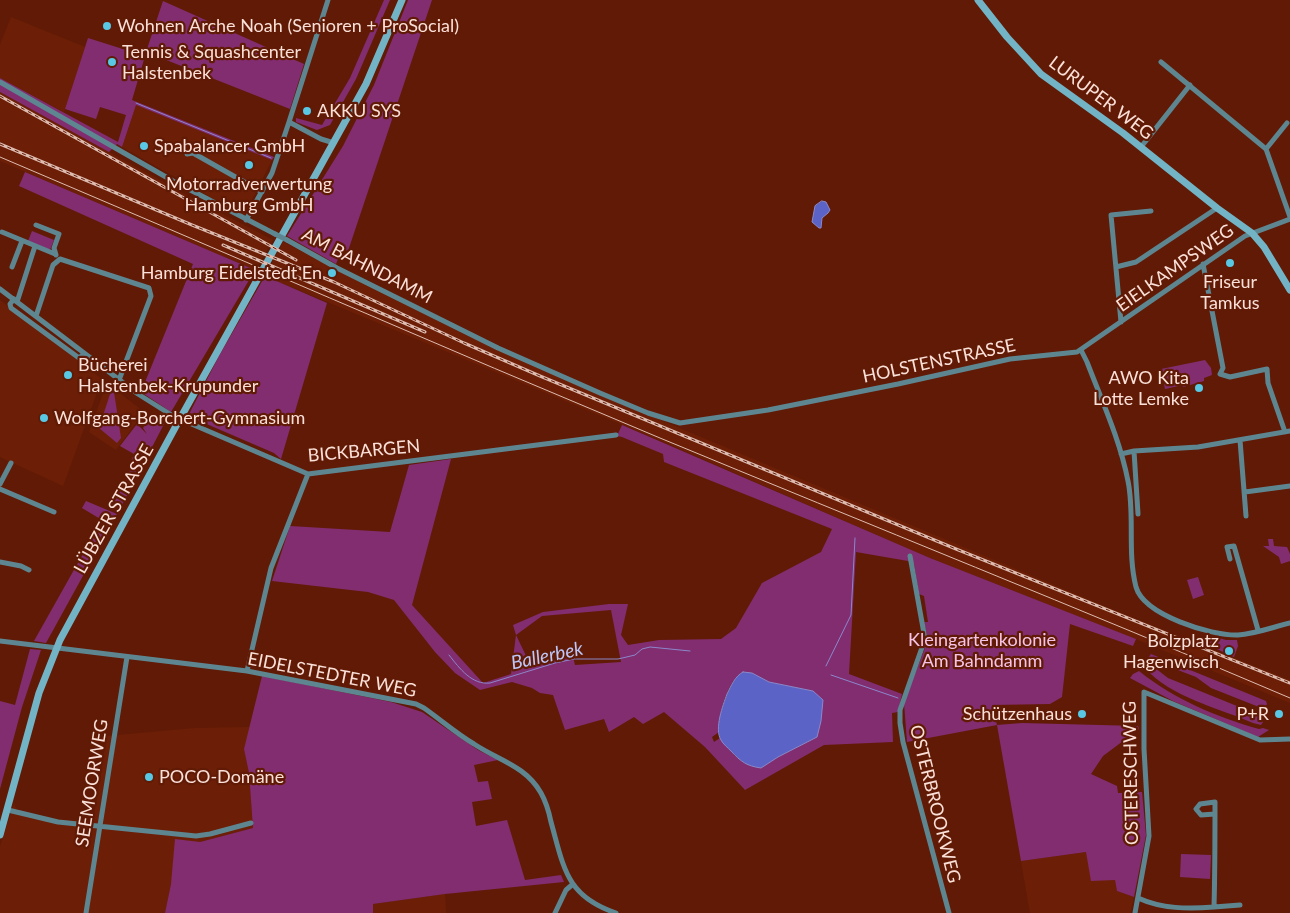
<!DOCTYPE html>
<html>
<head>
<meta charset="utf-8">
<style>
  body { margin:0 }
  canvas { display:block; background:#601a05 }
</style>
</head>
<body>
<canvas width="1290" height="913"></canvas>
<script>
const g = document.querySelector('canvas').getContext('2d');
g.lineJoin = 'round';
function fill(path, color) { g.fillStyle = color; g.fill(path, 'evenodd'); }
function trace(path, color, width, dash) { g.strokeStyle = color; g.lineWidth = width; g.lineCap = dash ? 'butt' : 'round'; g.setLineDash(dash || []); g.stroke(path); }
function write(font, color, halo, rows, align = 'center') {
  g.font = font + ' Lato,sans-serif'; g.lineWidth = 4.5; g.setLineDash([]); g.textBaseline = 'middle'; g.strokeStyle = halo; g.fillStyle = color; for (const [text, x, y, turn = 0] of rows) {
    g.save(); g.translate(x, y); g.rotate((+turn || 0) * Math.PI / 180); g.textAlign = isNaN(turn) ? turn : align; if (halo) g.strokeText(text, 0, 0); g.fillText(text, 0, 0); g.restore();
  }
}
fill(new Path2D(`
  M 11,17 L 85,47 L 64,112 L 0,78 L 0,45 Z
  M 0,92 L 196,200 L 273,240 L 255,270 L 0,161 Z
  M 136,105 L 272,160 L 245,214 L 242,215 L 122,147 Z
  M 283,242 L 464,334 L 591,391 L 1128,616 L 1290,680 L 1290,703 L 1143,642 L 930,558 L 659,440 L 265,276 Z
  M 0,300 L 102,379 L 63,486 L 0,457 Z
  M 107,383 L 144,412 L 116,450 L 89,432 Z
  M 250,727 L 244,749 L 249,773 L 253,828 L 200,842 L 171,884 L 165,913 L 0,913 L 0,846 L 14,804 L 17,810 L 55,819 L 93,822 L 107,736 L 195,728 Z
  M 1086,852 L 1115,880 L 1117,891 L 1134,897 L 1130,913 L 1030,913 L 1021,861 Z
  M 445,894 L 446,913 L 373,913 L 373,904 Z`), '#6c1f06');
fill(new Path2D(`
  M 384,0 L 390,0 L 356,79 L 330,125 L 317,130 L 296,122 L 296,118 L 322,125 L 350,78 Z
  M 408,0 L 432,0 L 348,251 L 342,249 L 336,264 L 287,236 L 343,146 L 374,85 Z
  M 163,1 L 304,64 L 290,109 L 146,52 Z
  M 88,38 L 145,56 L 132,100 L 274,157 L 272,160 L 136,105 L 122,147 L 117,144 L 109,152 L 0,92 L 0,78 L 118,142 L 126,115 L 100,107 L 96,119 L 65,109 Z
  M 25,172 L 255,270 L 171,412 L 141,392 L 193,264 L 19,186 Z
  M 32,231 L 54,240 L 50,250 L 28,241 Z
  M 265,276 L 327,303 L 281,459 L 274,453 L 188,416 L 219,356 Z
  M 1205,360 L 1211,368 L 1212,375 L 1204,378 L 1204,381 L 1183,387 L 1183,385 L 1165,389 L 1161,369 Z
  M 111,391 L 114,392 L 121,438 L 117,443 L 99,428 Z
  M 152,415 L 164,424 L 122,505 L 115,501 L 129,475 L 132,458 L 138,448 L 134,454 L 120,446 L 137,424 L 147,434 L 143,428 Z
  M 622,425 L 930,558 L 1136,639 L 1133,646 L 1070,624 L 1062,697 L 1050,704 L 992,705 L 997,725 L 1022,723 L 1138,726 L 1139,729 L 1103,756 L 1091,774 L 1117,786 L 1118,793 L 1142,792 L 1146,835 L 1134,897 L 1117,891 L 1115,880 L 1091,881 L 1086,852 L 1021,861 L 997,725 L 907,742 L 904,703 L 928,640 L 924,622 L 928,622 L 924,596 L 919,594 L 914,564 L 908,561 L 856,552 L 849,674 L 902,694 L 898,712 L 892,713 L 893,742 L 824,745 L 745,790 L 705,747 L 664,712 L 643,724 L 634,717 L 609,732 L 604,719 L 565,730 L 553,695 L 540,693 L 532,688 L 512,682 L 480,690 L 455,673 L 435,652 L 394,600 L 368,592 L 272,581 L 290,526 L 390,532 L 409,465 L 451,459 L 412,605 L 483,683 L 511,674 L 516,635 L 513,625 L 543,612 L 609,604 L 628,604 L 621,635 L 628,645 L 659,640 L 721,639 L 736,628 L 762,583 L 821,552 L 832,529 L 664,462 L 663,454 L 622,437 L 617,436 ZM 611,610 L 621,662 L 575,665 L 573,657 L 530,664 L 516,635 L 542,616 ZM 743,672 L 752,673 L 769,682 L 813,691 L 817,737 L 778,757 L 761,768 C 739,765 734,754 720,738 L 714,742 L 712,737 L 719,732 C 718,716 727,680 743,672 Z
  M 86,501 L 117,514 L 46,643 L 34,641 L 102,520 L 82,508 Z
  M 1268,539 L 1273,539 L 1274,546 L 1287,547 L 1290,554 L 1290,561 L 1281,564 L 1279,557 L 1263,546 L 1269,546 Z
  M 1198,577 L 1204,595 L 1193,599 L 1187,580 Z
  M 1212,636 L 1226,640 L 1237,640 L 1238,646 L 1234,657 L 1208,645 Z
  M 30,649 L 41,650 L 22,707 L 0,789 L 0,701 L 15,705 Z
  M 1151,654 L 1266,701 L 1267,704 L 1264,709 L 1211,688 L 1196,677 L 1170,667 L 1157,664 L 1148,658 Z
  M 1146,661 L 1168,678 L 1259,715 L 1263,717 L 1263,722 L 1261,725 L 1253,723 C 1219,708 1170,697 1145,668 Z
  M 1139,671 C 1174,699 1216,717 1259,729 L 1263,728 L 1269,730 L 1258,737 L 1173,701 L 1130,678 L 1133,674 Z
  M 262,676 L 391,702 L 422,712 L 478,750 L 498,760 L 474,765 L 478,782 L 488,781 L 492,799 L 472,802 L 476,826 L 507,820 L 525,880 L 561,875 L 564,882 L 445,894 L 373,904 L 373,913 L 165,913 L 171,884 L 175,839 L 200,842 L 253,828 L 249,773 L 244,749 Z
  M 1181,854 L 1211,855 L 1210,879 L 1180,877 Z`), '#812d70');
const water = new Path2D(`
  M 822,201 L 826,202 L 830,210 L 828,213 L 822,218 L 821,228 L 819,228 L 812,222 L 815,206 Z
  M 743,672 L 752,673 L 769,682 L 813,691 L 823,700 L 821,721 L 817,737 L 778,757 L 761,768 C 747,766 741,762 731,751 C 728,748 723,744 721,740 C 714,729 723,705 727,694 C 731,686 735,676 743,672 Z`);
fill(water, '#5b63c6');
trace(water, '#8b88cb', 1);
trace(new Path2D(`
  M 136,103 L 271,158
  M 449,655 C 460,669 472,685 490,683 L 555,663 L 574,659 L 618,659 L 635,655 L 642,649 L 650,647 L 690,651
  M 826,666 L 851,615 L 855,538
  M 831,675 L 898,698`), '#8b88cb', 1);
trace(new Path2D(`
  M 1161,62 L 1266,149 L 1290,217
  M 0,82 L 173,181 L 275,234
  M 289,122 L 328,0
  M 1141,147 L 1190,85
  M 1266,149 L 1287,123
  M 187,154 L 193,153 L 262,192
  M 246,220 L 272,173 L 289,122 L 321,139 L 334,143
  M 36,225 L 59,234 L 54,248 L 56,255
  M 2,232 L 55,254
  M 287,240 L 337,268 L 498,348 L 600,393 L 648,413 L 680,423 L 768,410 L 898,384 L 1010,359 L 1077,352 L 1245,236 L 1290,219
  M 1203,264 L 1223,368 L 1220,374 L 1230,377 L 1267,369 L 1268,383 L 1285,432
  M 12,267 L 22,241
  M 1116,267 L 1136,262 L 1217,208
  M 0,289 L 138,394 L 173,416 L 308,474 L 616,435
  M 14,299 L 10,304 L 11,308 L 79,358 L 84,354
  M 17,302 L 35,246
  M 36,316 L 53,265 L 60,259 L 149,288 L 151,296 L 119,380
  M 1121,322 L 1111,215 L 1151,211
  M 1081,350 L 1087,362 C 1102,401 1120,440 1128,481 C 1135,515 1127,552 1136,587 C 1144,615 1211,636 1238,635 C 1255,634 1273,627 1290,623
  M 1240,440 L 1246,516
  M 1134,451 L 1138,514
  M 1121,454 L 1134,451 L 1198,447 L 1290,431
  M 0,484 L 11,463
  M 0,489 L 54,512
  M 1245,492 L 1290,486
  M 910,556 L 925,639 L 900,710 L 900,723 L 903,742 L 949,913
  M 1230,559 L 1227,547 L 1234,546 L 1258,630
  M 0,562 L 21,566 L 29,570
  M 0,641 L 247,671 L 416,704 L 424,708 C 441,720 457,734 474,744 C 498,760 526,766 541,793 C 546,802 549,812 551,822 C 564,868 566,896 616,913
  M 247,671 L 271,568 L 308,474
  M 8,810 L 58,822 L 196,836 L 210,834 L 251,823
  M 1138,898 C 1162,909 1188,909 1214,907 C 1215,872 1215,837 1215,802 L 1200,804 L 1196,809 L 1201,815 L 1215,814
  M 1214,907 L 1240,905
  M 86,913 L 127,657
  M 555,913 L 566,890 L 573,884
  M 1135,913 L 1149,836 L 1144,749 L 1144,692 L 1260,740 L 1290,739`), '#5e8691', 5);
trace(new Path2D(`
  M 978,0 L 1007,37 L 1041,74 L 1123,133 L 1217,208 L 1252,233 L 1264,247 L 1290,290
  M 0,835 L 39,693 L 60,640 L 176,426 L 366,84 L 402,0`), '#72b4c5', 7);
trace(new Path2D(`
  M 0,157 C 220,250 439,346 660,438 C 870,525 1081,609 1290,698`), '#debbb0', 1);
const rail = new Path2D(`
  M 0,96 L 296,260
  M 0,144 L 192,225 L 334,282 L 464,343 L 540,376 L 956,549 L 1290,683
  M 223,245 L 425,332`);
trace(rail, '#debbb0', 3);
trace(rail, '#601a05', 1, [4]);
trace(new Path2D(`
  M 275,234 L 287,240`), '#5e8691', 5);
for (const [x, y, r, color] of [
  [107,26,5,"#58c8e4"],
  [112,62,5,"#58c8e4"],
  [307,111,5,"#58c8e4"],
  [144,146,5,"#58c8e4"],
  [249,165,5,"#58c8e4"],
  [1230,263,5,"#58c8e4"],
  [332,273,5,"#58c8e4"],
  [68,375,5,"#58c8e4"],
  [1199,388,5,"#58c8e4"],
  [44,418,5,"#58c8e4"],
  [1229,651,5,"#58c8e4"],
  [1082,714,5,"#58c8e4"],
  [1279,714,5,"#58c8e4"],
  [149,777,5,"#58c8e4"]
]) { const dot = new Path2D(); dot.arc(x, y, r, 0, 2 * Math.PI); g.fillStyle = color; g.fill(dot); trace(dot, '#601a05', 2); }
write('18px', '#fbe0d8', '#601a05', [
  ["Wohnen Arche Noah (Senioren + ProSocial)",117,26],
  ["Tennis & Squashcenter",122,52],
  ["Halstenbek",122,73],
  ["AKKU SYS",317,111],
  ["Spabalancer GmbH",154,146],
  ["Motorradverwertung",249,184,"center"],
  ["Hamburg GmbH",249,205,"center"],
  ["Hamburg Eidelstedt En",322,273,"right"],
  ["Friseur",1230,282,"center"],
  ["Tamkus",1230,303,"center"],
  ["Bücherei",78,365],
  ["Halstenbek-Krupunder",78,386],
  ["AWO Kita",1189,378,"right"],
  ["Lotte Lemke",1189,399,"right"],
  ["Wolfgang-Borchert-Gymnasium",54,418],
  ["Bolzplatz",1219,641,"right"],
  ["Hagenwisch",1219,662,"right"],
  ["Schützenhaus",1072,714,"right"],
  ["P+R",1269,714,"right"],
  ["POCO-Domäne",159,777]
], 'left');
write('18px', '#fbe0d8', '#601a05', [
  ["LURUPER WEG",1101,98,37],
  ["AM BAHNDAMM",367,266,27],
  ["EIELKAMPSWEG",1175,268,-35],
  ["HOLSTENSTRASSE",939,361,-12],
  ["BICKBARGEN",364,451,-5],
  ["LÜBZER STRASSE",114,509,-61],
  ["EIDELSTEDTER WEG",332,675,11],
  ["OSTERESCHWEG",1131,773,-91],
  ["SEEMOORWEG",92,783,-81],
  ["OSTERBROOKWEG",935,804,76]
]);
write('18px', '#f5c3e7', '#601a05', [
  ["Kleingartenkolonie",982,640],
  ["Am Bahndamm",982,661]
]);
write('italic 19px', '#bdc7fa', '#601a05', [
  ["Ballerbek",547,656,-12]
]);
</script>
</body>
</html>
